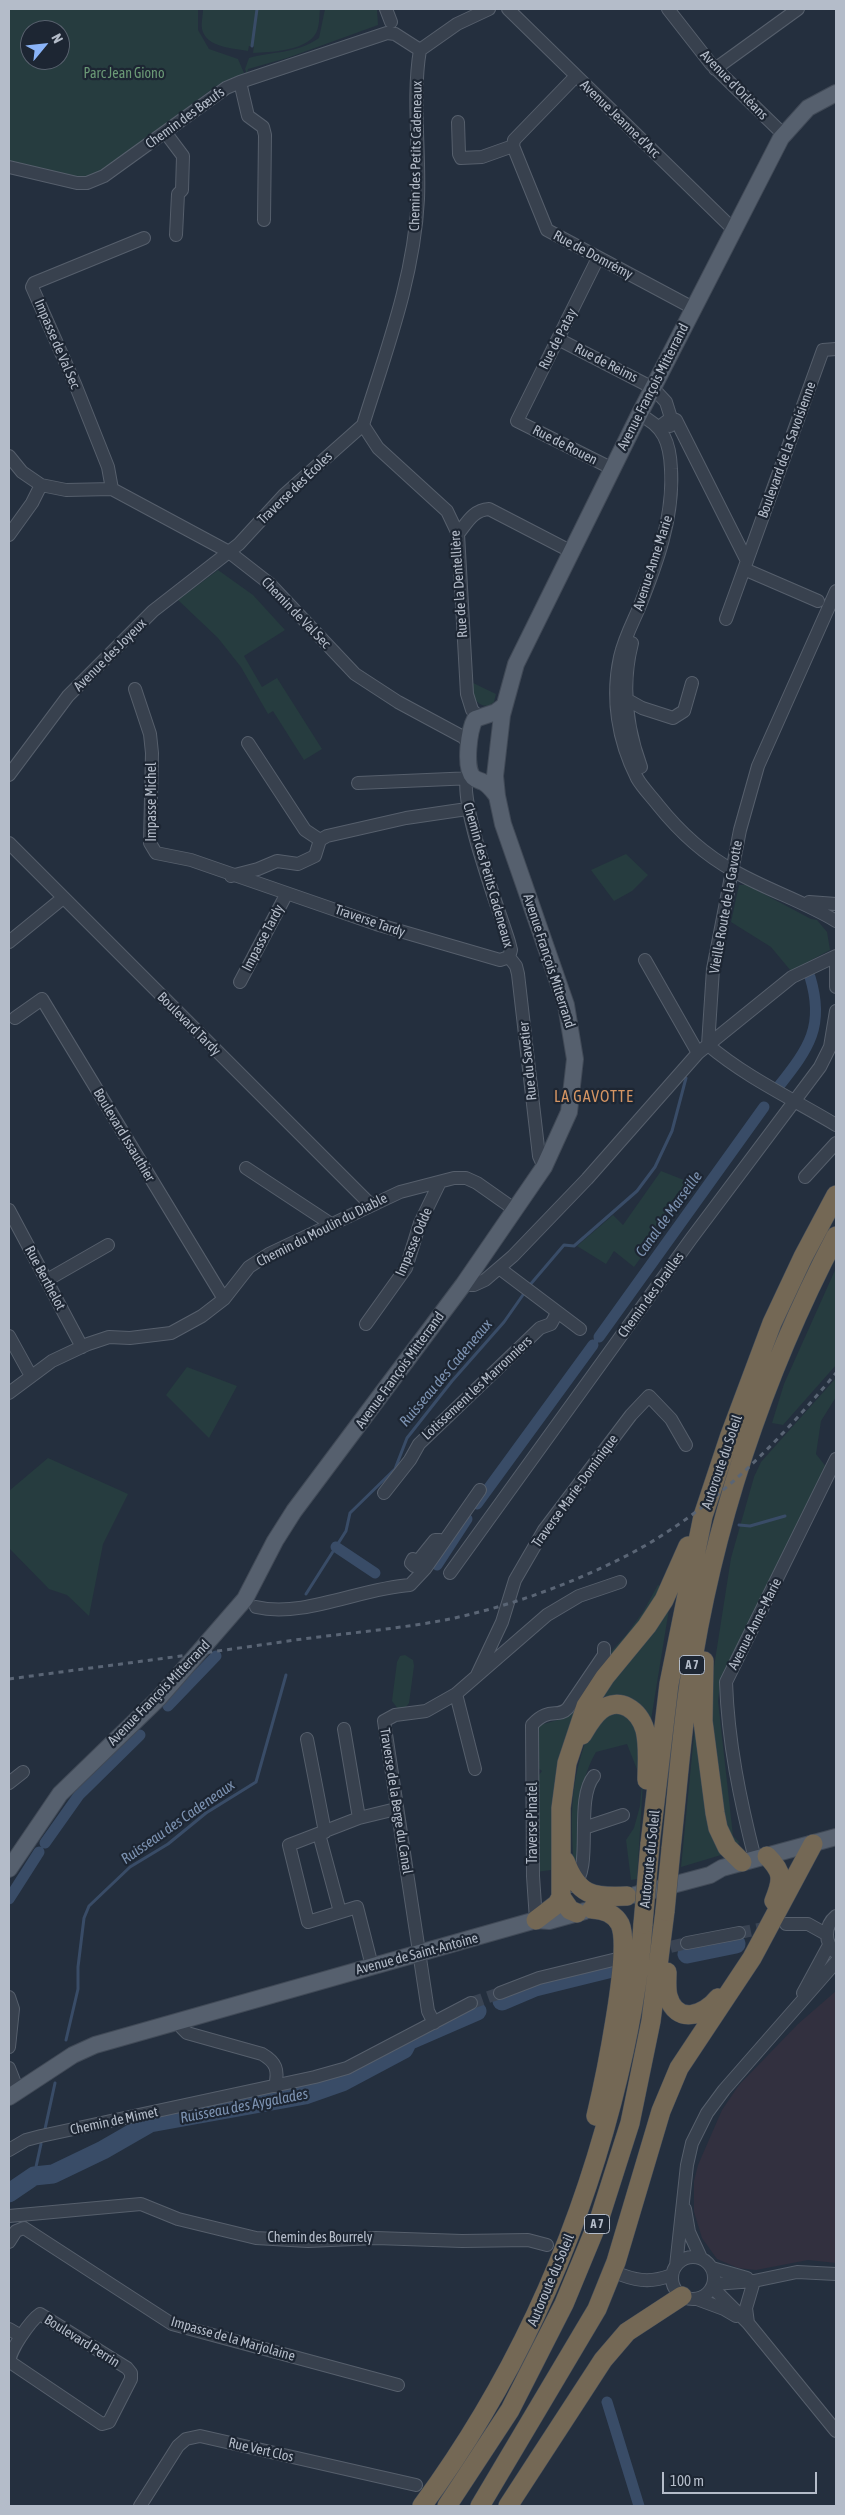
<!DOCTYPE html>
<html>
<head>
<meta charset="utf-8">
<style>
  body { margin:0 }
  #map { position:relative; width:845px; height:2515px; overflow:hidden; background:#242f3e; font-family:"Asap Condensed",sans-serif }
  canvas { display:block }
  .frame { position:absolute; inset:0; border:10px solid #b4bcc9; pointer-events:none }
  .north { position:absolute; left:20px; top:20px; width:50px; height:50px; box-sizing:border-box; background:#1d2633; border:1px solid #59626f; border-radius:50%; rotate:62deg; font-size:14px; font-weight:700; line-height:20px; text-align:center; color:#b4bcc9 }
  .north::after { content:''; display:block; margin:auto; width:18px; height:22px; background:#8ab4f8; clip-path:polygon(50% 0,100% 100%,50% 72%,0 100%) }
  .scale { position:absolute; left:662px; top:2472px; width:155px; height:22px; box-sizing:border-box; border:2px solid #b4bcc9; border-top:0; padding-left:6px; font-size:15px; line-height:18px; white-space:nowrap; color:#b4bcc9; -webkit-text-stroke:4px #1d2633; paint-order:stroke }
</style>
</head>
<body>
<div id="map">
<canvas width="845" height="2515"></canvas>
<div class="frame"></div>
<div class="north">N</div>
<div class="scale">100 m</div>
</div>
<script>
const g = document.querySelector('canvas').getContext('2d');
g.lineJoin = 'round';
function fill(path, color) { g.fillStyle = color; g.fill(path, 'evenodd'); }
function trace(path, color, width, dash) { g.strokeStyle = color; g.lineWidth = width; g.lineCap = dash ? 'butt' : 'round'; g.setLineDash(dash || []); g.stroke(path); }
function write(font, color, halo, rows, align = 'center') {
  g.font = font + ' "Asap Condensed",sans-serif'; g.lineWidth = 4.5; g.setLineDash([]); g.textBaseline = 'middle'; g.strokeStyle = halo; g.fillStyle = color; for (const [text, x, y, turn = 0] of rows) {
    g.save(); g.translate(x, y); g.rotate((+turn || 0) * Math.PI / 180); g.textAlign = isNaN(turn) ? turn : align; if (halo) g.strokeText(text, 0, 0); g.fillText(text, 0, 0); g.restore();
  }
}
fill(new Path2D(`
  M 836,1991 L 836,2263 L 808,2260 L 756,2270 L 738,2268 L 717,2259 L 702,2238 L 694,2212 L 694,2181 L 698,2165 L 722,2110 L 739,2085 L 798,2024 Z`), '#32303f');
fill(new Path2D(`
  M 9,9 L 198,9 L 198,30 L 209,49 L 238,59 L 244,73 L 216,86 L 92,179 L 59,177 L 9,162 ZM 30,30 L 60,30 L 60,60 L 30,60 Z
  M 203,9 L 320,9 C 319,17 320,29 314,36 C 302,51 271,52 253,53 L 254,46 L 249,46 L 248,51 C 234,48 206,48 202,29 C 201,23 203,15 203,9 Z
  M 325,9 L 377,9 L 378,25 L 287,58 L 248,69 L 247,74 L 245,69 L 249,58 C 273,51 296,54 319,38 Z
  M 218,570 L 253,595 L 285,630 L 244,656 L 262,687 L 277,678 L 322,749 L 304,760 L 273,711 L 268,714 L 241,667 L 218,638 L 178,600 Z
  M 471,682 L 496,694 L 494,702 L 489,706 C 474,706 473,695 471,682 Z
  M 626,854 L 648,875 L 632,891 L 614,901 L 591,870 Z
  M 739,885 L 747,885 L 811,919 L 817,920 L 827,932 L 830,950 L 791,971 L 771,947 L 731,922 Z
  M 661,1171 L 694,1184 L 634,1267 L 614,1251 L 606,1264 L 577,1246 L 613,1215 L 623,1225 Z
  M 836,1268 L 836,1365 L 783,1425 L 772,1423 L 784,1384 Z
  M 187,1367 L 237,1386 L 209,1438 L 166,1395 Z
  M 836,1378 L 836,1397 L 821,1421 L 816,1454 L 827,1468 L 720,1685 L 718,1701 L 733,1836 L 739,1842 L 737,1847 L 728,1838 L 711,1740 L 711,1686 L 731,1558 L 754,1477 L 761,1462 Z
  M 48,1458 L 128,1494 L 103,1544 L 89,1616 L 67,1595 L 49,1589 L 9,1548 L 9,1491 Z
  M 682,1541 C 672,1571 661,1601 641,1626 C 628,1643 612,1658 599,1676 C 547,1748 552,1810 554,1895 L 552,1895 L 551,1870 L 536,1872 L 534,1844 L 538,1826 L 535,1825 L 535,1780 L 542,1771 L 534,1765 L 536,1726 L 565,1718 L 597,1667 L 626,1635 L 643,1612 L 658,1585 L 663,1587 Z
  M 669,1609 L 651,1720 L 650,1724 L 615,1697 L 598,1696 Z
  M 405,1655 L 413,1660 L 414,1666 L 409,1703 L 406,1707 L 398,1709 L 392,1701 L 397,1662 L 400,1656 Z
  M 616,1710 L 636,1720 L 643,1782 L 637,1879 L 631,1880 L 626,1840 L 634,1828 L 640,1806 L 642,1782 L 627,1744 L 596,1752 C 576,1786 577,1831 577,1870 L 574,1869 C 571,1823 569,1791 584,1746 C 587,1738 592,1724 599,1719 C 604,1715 611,1713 616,1710 Z
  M 696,1715 L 723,1853 L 721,1855 L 681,1867 Z`), '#263c3f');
trace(new Path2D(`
  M 252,46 L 257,9
  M 529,1286 L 564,1245 L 574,1246 L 637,1191 L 655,1167 L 672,1131 L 686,1078
  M 739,1525 L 750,1526 L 785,1516
  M 306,1594 L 346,1531 L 350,1513 L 395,1469 L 407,1438 L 452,1381 L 504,1322 L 525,1292
  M 66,2040 L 78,1989 L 78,1967 L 84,1918 L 89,1906 L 130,1867 L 168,1844 L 206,1813 L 256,1782 L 286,1675
  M 45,2129 L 55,2083
  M 34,2176 L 41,2144`), '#394c67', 3);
trace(new Path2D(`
  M 779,1086 C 809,1048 825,1026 810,977
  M 599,1337 L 764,1107
  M 477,1504 L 593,1345
  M 336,1547 L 375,1573
  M 437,1565 L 467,1519
  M 168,1706 L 216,1656
  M 45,1843 L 79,1795 L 140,1735
  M 9,1899 L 39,1852
  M 607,2402 L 639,2506`), '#394c67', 11);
trace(new Path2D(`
  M 687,1954 L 736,1944
  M 502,2001 L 535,1987 L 616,1967
  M 9,2193 L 34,2176 L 53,2174 L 103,2150 L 150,2123 L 305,2095 L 342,2082 L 404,2049 L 408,2041 L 477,2011`), '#394c67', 19);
trace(new Path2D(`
  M 739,1933 L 774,1926
  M 653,1951 L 687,1943
  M 471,2003 L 500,1993`), '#3a4453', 12, [12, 6]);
const minor = new Path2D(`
  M 386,9 L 391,22
  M 508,9 L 733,229
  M 668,9 L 711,64 L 784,135
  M 715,69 L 798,9
  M 240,82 L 248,116 L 263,127 L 265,135 L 264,220
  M 458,122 L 459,154 L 461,158 L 482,157 L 513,146
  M 165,132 L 183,156 L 182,190 L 178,194 L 176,235
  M 513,146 L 547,230 L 693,308
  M 513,146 L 514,140 L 576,76
  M 9,167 L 77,183 L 87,183 L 104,176 L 226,88 L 240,82 L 387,33 L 395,34 L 420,50
  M 598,258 L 517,421 L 613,469
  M 558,339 L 653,388 L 666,402 L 671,418 L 670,426
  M 639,415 C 664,425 670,444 671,469 C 674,517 657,563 639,608 C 632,624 624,639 620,657 C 611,698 618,741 637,778 C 642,787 651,796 658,805 C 678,830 705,855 734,871 C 767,890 803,901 836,921
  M 363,425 C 386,351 414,278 418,199 C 420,152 412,96 420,50 L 457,24 L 489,9
  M 363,425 L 378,448 L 447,511 L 458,534 L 467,694 L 472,710 L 479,717
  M 659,427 L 671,418 L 676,420 L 747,561
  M 9,456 L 22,472 L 41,485 L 66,490 L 112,489 L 229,552 L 270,584 L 355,674 L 398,702 L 463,737 L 469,744
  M 112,489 L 108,467 L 75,384 L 32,287 L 34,283 L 144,238
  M 458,534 C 467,523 473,510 489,509 L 572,552
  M 9,535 L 32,503 L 41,485
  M 744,569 L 818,601
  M 726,619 L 823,350 L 836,349
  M 632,643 C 621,686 626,726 641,767
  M 135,689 L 150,734 L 152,753 L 150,843 L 156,853 L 191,860 L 376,924 L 500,960 L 509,957
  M 626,699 L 642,708 L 673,718 L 684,711 L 692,683
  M 248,743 L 305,830 L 320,840
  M 469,771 C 454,793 500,912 509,942 L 511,950 L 509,957
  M 9,775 L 68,696 L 153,611 L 239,544 L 284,495 L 363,425
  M 358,783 L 473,778
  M 9,843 L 370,1204
  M 231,876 L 258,869 L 277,861 L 298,864 L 315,856 L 320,840 L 327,836 L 406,818 L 467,809
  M 809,902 L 836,904
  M 9,942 L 63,898
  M 509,957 L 516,966 L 518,974 L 539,1156 L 544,1167
  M 645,960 L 698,1053
  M 836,961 L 836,987
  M 240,982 L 286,895
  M 15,1018 L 42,999 L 224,1299
  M 708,1045 L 713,969 L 740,830 L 758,766 L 836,591
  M 708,1045 C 747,1078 793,1099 836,1125
  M 246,1168 L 331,1224
  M 805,1177 L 836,1143
  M 9,1210 L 82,1347
  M 499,1268 L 580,1329
  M 47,1280 L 108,1245
  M 463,1285 L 474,1285 L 485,1280 L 513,1256 L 587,1179 L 698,1053 L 792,977 L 836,956
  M 366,1324 L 406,1268 L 420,1223 L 440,1182
  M 9,1336 L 31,1376
  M 9,1393 L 52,1361 L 88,1344 L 109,1337 L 130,1338 L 171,1333 L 202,1316 L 224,1299 L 249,1267 L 269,1254 L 400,1192 L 454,1178 L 466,1178 L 477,1183 L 514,1209
  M 384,1493 L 410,1460 L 419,1444 L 540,1328 L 551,1324 L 557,1313
  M 413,1559 L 411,1563 L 414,1566 L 435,1540 L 440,1540
  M 450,1573 L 691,1239 L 820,1067 L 830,1047 L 836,1011
  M 256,1607 C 304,1618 361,1588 410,1585 L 425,1569 L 480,1490
  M 477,1675 L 502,1622 L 515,1580 L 544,1530 L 631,1415 L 649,1396 L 671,1419 L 686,1445
  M 456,1694 L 475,1769
  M 344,1729 L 359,1818
  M 307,1739 L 325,1832
  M 9,1783 L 23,1772
  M 584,1828 L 623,1815
  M 319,1834 L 340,1912
  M 755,1859 C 740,1800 728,1742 726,1682 L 836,1459
  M 573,1886 C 594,1869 574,1800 594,1776
  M 836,1916 C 824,1926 824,1943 836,1953
  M 536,1920 L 533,1876 L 532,1725 C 549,1706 558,1719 568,1708 L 604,1655 L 604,1648
  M 786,1924 L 808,1924 L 826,1934
  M 687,1943 L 739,1933
  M 372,1966 L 357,1907 L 308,1922 L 289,1845 L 359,1818 L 396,1809
  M 500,1993 L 539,1978 L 617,1959
  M 803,1993 L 829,1945
  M 9,1997 L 13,2009 L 9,2047
  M 180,2020 L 182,2028 L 187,2033 L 262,2054 C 276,2062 279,2070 275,2086
  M 434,2023 L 428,2011 L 384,1721 L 395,1715 L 426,1711 L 456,1694 L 547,1615 L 579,1596 L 620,1582
  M 9,2068 L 18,2091
  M 9,2150 L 26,2140 L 41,2136 L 315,2077 L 347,2068 L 471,2003
  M 685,2209 L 689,2232 L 701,2258
  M 9,2216 L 141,2204 L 178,2219 L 256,2238 L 308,2241 L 376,2238 L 462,2241 L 528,2240 L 547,2245
  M 9,2242 L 16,2231 L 24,2228 L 172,2324 L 398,2385
  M672 2278a21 21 0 1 1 42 0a21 21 0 1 1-42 0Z
  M 676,2266 L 687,2165 L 692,2143 L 707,2113 L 724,2090 L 836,1962
  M 712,2268 L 747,2278
  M 622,2275 C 641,2282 653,2282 672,2275
  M 714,2284 L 754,2281 L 797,2272 L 836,2274
  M 712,2287 L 748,2323 L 836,2431
  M 697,2299 L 724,2309 L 736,2316
  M 40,2314 L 127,2368 L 131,2373 L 131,2379 L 109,2422 L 102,2424 L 10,2362 C 8,2352 31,2320 40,2314 Z
  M 748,2323 L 746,2308 L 754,2281
  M 9,2329 L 21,2336
  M 140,2506 L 178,2446 L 186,2439 L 200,2436 L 416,2485`);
const major = new Path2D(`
  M 497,796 C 493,791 489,785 483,782 C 479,780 476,780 473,777 C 464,767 469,730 475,719 L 496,712 L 504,706
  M 9,1869 L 60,1794 L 159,1698 L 245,1599 L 275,1541 L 294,1511 L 463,1285 L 544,1167 L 569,1112 L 575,1059 L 566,1005 L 503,824 L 497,796 L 495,776 L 502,715 L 516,664 L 639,415 L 781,138 L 808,108 L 836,93
  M 635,1895 L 710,1875 L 722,1868 L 836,1837
  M 9,2097 L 73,2055 L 95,2045 L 536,1920 L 549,1921 L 585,1911`);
const highway = new Path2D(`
  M 704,1661 L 703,1721 L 715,1813 L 718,1828 L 727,1847 L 742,1862
  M 582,1735 C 587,1727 593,1716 601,1710 C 620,1696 639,1710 645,1730 C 649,1746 647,1764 647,1780
  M 650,1844 L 669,1684 L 703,1516 L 730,1435 L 772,1323 L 803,1257 L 836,1195
  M 671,1849 C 677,1794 681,1739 689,1684 C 712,1528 763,1375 836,1236
  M 767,1856 C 783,1872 783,1879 774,1901
  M 565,1861 C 578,1895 592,1898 627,1896
  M 592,1909 C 604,1910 614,1913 620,1924 C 632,1950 604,2083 596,2116
  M 577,1913 L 570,1910 L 561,1897 L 561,1808 L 567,1763 L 586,1706 L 605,1677 L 647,1626 L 664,1600 L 688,1546
  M 536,1920 L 557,1904 L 561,1897
  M 667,1972 C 667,1979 666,1989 668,1996 C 676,2025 704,2016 718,1998
  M 422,2506 C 511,2385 574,2248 612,2102 C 627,2044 639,1985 643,1924
  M 447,2506 L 510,2410 L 564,2304 L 600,2217 L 630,2123 L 651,2021 L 665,1911
  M 480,2506 L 597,2309 L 616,2262 L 661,2111 L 679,2068 L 752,1958 L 813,1844
  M 508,2506 L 603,2360 L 627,2332 L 682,2296`);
trace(minor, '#565f6c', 14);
trace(major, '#414a57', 18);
trace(highway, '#434c59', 20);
trace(minor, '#38414e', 12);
trace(major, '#56606e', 16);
trace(highway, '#746855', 19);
trace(new Path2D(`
  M 9,1679 C 104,1666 200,1654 295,1640 C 347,1633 399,1629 450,1619 C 510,1606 568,1585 622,1558 C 708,1515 776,1445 836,1373`), '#5a6575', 3, [5, 5]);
const highwayBridge = new Path2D(`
  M 665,1911 L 671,1849
  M 643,1924 L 650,1844`);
trace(highwayBridge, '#434c59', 20, []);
trace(highwayBridge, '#746855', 19);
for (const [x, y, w] of [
  [692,1665,25],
  [597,2224,25]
]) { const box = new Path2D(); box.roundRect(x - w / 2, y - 9.5, w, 19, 4); g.fillStyle = '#1d2633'; g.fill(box); trace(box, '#b4bcc9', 1); }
write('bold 12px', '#b4bcc9', null, [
  ["A 7",692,1665],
  ["A 7",597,2224]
]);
write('14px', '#6b9a76', '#1d2633', [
  ["Parc Jean Giono",124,74]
]);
write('14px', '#b4bcc9', '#1d2633', [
  ["Avenue d'Orléans",734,85,46],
  ["Chemin des Bœufs",185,118,-36],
  ["Avenue Jeanne d'Arc",620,119,44],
  ["Chemin des Petits Cadeneaux",416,156,-89],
  ["Rue de Domrémy",593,255,28],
  ["Rue de Patay",558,339,-63],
  ["Impasse de Val Sec",57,344,67],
  ["Rue de Reims",606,363,27],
  ["Avenue François Mitterrand",653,387,-63],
  ["Rue de Rouen",565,445,27],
  ["Boulevard de la Savoisienne",787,450,-70],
  ["Traverse des Écoles",295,488,-44],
  ["Avenue Anne Marie",653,563,-72],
  ["Rue de la Dentellière",459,584,-94],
  ["Chemin de Val Sec",296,613,46],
  ["Avenue des Joyeux",110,655,-45],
  ["Impasse Michel",152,802,-90],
  ["Chemin des Petits Cadeneaux",488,875,74],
  ["Vieille Route de la Gavotte",726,907,-80],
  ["Traverse Tardy",370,921,19],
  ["Impasse Tardy",263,938,-62],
  ["Avenue François Mitterrand",549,961,72],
  ["Boulevard Tardy",189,1024,45],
  ["Rue du Savetier",528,1061,-96],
  ["Boulevard Issauthier",124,1135,59],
  ["Chemin du Moulin du Diable",322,1230,-27],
  ["Impasse Odde",414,1242,-67],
  ["Rue Berthelot",45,1278,62],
  ["Chemin des Drailles",651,1295,-54],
  ["Avenue François Mitterrand",400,1370,-54],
  ["Lotissement les Marronniers",477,1388,-43],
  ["Autoroute du Soleil",722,1462,-71],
  ["Traverse Marie-Dominique",575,1491,-54],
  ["Avenue Anne-Marie",755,1624,-63],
  ["Avenue François Mitterrand",159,1693,-46],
  ["Traverse de la Berge du Canal",396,1801,81],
  ["Traverse Pinatel",533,1823,-90],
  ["Autoroute du Soleil",650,1859,-84],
  ["Avenue de Saint-Antoine",417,1954,-15],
  ["Chemin de Mimet",114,2121,-12],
  ["Chemin des Bourrely",320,2238],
  ["Autoroute du Soleil",551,2280,-67],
  ["Impasse de la Marjolaine",233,2339,16],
  ["Boulevard Perrin",82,2341,32],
  ["Rue Vert Clos",261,2450,13]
]);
write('italic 15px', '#7c92b1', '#1d2633', [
  ["Canal de Marseille",669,1214,-54],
  ["Ruisseau des Cadeneaux",446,1373,-50],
  ["Ruisseau des Cadeneaux",178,1822,-35],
  ["Ruisseau des Aygalades",244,2106,-11]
]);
g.letterSpacing = '1px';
write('16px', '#d59563', '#1d2633', [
  ["LA GAVOTTE",594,1097]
]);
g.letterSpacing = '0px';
</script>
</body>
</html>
